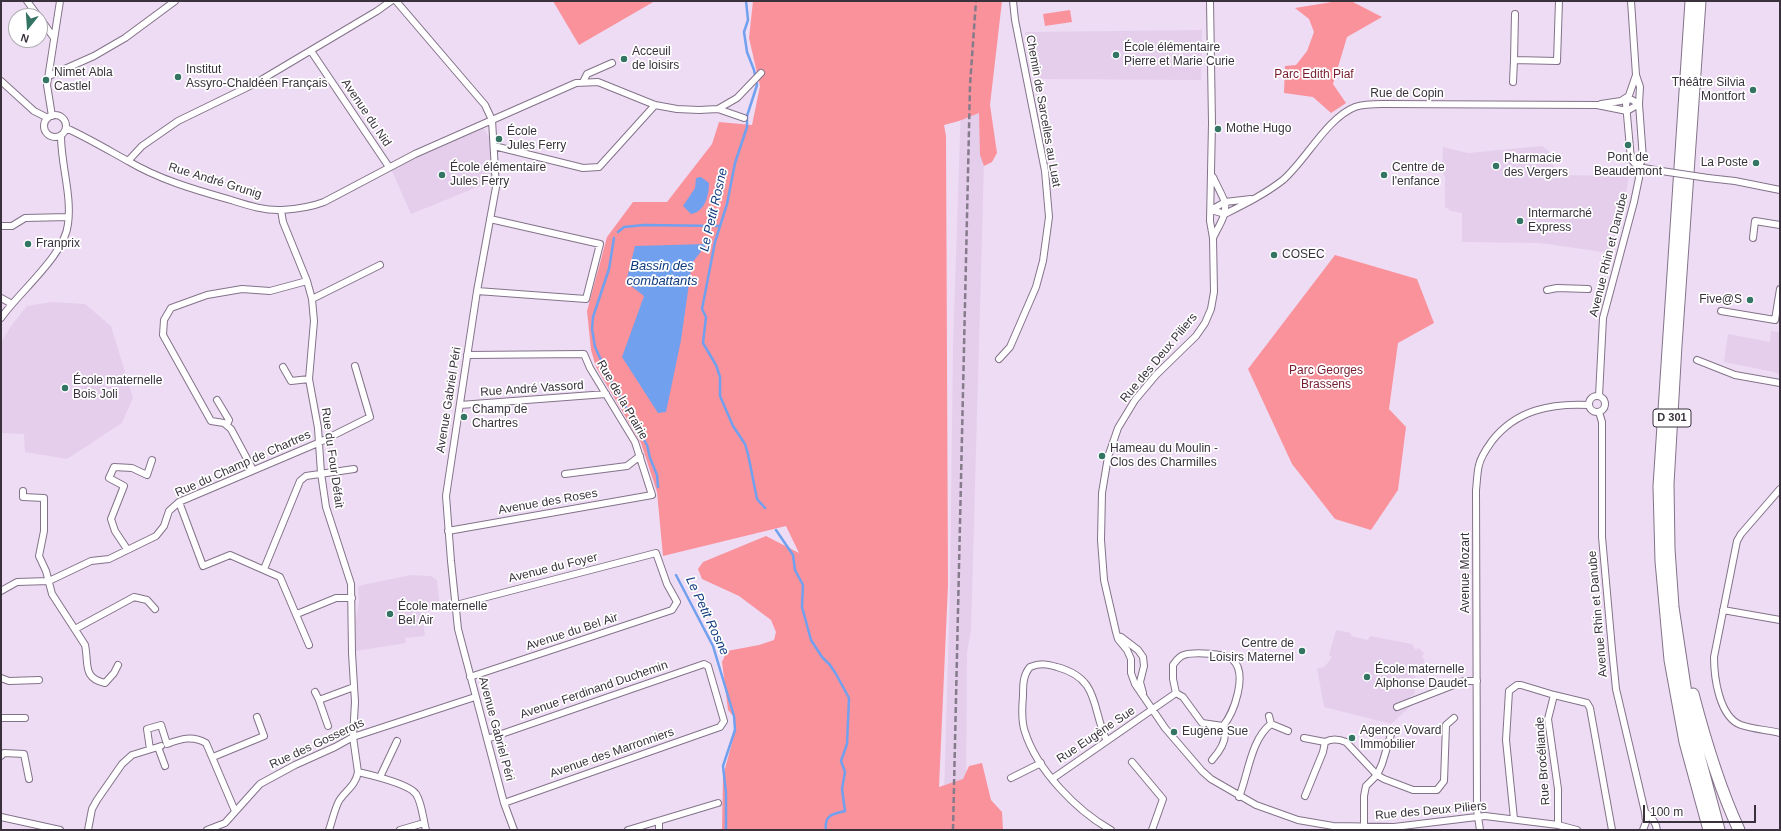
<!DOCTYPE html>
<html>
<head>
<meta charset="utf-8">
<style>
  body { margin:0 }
  #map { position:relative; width:1781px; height:831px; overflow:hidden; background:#eedcf5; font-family:Arial,sans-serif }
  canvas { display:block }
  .frame { position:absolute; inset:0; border:2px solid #39323c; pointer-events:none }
  .north { position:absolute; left:8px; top:8px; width:40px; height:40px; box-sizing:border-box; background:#fff; border:1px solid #b0adb1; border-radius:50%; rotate:197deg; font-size:11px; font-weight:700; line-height:16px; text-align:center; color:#39323c }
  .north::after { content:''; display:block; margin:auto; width:14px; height:18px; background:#337463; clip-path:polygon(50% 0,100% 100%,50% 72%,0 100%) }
  .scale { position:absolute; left:1643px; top:805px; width:113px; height:18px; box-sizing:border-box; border:2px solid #39323c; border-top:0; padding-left:5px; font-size:12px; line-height:14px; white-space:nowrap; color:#39323c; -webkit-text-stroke:3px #fff; paint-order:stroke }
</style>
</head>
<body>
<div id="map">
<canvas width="1781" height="831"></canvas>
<div class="frame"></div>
<div class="north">N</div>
<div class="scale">100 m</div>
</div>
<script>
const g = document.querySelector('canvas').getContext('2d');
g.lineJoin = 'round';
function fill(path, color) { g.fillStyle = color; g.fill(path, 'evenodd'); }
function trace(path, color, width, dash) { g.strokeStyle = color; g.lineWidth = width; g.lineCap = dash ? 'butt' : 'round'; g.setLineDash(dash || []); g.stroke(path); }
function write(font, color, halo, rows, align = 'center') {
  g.font = font + ' Arial,sans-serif'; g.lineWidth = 3.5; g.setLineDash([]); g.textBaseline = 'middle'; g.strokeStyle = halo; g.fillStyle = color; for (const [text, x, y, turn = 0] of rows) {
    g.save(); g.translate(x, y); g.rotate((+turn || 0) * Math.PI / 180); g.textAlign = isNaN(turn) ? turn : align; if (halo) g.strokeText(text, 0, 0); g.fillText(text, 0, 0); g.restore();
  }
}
fill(new Path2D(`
  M 1202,30 L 1201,80 L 1035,79 L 1025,32 Z
  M 986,92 L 971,630 L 967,653 L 966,798 L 943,830 L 950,588 L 953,346 L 961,106 Z
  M 483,127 L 494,146 L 490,182 L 411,214 L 391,169 Z
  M 1542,146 L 1549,151 L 1550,160 L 1559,175 L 1629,176 L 1624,205 L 1610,253 L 1540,243 L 1462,242 L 1462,213 L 1451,211 L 1445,207 L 1445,177 L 1442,171 L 1443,147 L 1468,153 Z
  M 52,302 L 85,304 L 111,326 L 133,398 L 122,423 L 67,459 L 25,452 L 24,434 L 1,433 L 1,346 L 3,339 L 11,326 L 27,306 Z
  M 1771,331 L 1780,332 L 1780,375 L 1774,372 L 1724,362 L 1728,334 L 1770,342 Z
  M 411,575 L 431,576 L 437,580 L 440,607 L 421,609 L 425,636 L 405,638 L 406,643 L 356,651 L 356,619 L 359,601 L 358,587 L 362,585 Z
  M 1336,630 L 1351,633 L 1351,636 L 1368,640 L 1370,636 L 1412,644 L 1416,650 L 1419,648 L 1424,653 L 1422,657 L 1425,660 L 1423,662 L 1425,664 L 1412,673 L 1419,681 L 1419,686 L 1415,689 L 1414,695 L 1410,696 L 1412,705 L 1391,724 L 1324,707 L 1317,668 L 1322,668 L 1326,665 L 1332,657 L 1329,655 Z`), '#e4ceec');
fill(new Path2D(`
  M 553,1 L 655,1 L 579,45 Z
  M 753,1 L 1002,1 L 990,105 L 997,153 L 992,162 L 984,166 L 980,155 L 979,113 L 959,121 L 944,125 L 946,136 L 948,585 L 939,787 L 963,779 L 969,766 L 982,763 L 991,800 L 1002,812 L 1003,830 L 722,830 L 723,776 L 736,728 L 733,716 L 728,710 L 722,662 L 727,651 L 759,645 L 774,640 L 776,632 L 771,620 L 739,596 L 702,579 L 698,569 L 703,562 L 766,536 L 799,553 L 786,526 L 663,556 L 657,492 L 641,443 L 596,367 L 591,350 L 587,311 L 607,237 L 633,202 L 667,202 L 712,144 L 719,122 L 752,125 L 760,86 L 749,38 Z
  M 1338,1 L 1351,1 L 1382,17 L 1347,37 L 1333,84 L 1346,103 L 1331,113 L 1313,97 L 1284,93 L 1285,66 L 1296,65 L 1307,51 L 1314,32 L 1309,19 L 1295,8 Z
  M 1070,10 L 1072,22 L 1045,26 L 1043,14 Z
  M 1335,255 L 1417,279 L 1434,323 L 1398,343 L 1389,409 L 1406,427 L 1398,490 L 1371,530 L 1335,519 L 1292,464 L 1248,369 Z`), '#fa929c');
fill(new Path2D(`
  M 701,177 L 709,183 C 709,195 705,212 691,214 L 683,206 L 695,188 L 696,178 Z
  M 707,244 L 692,263 L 681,340 L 666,412 L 658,413 L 622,357 L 644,296 L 626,282 L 635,246 Z`), '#70a0ee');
trace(new Path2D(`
  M 746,1 L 748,20 L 744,32 L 747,52 L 754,70 L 757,85 L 747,116 L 747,127 L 735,163 L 727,204 L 715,242 L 702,309 L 706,317 L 703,343 L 716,365 L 720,377 L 720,396 L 733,426 L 745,444 L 748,454 L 757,499 L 765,508
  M 618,232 L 624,227 L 644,225 L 720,226
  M 614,238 L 609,269 L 593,317 L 592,329 L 595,347 L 609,377 L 647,445 L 650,458 L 657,475 L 658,487
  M 776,530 L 793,555 L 795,570 L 803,585 L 802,607 L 811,640 L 822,657 L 830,665 L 836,674 L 849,698 L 847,744 L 841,761 L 845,772 L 842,789 L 845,811 C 834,814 824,814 826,830
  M 676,575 L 713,646 L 734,716 L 735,730 L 723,766 L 726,793 L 726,830`), '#70a0ee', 2.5);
const street = new Path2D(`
  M 27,1 L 38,16
  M 396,1 L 485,105 L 492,120 L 496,187 L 477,291 L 446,496 L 451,561 L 458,629 L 504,803 L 514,830
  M 1210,1 L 1212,123 L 1210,221 L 1213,238 L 1214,292 L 1211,309 L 1205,323 L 1196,336 L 1156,375 L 1135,400 L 1118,428 L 1108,457 L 1102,493 L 1101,540 L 1104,580 L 1116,632 L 1118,639 L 1127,650 L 1131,659 L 1131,673 L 1135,684 L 1165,728 L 1202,771 L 1211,779 L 1256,805 L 1298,820 L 1333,826 L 1394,827 L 1485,816 L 1558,825 L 1577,830
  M 1631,1 L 1636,75 L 1640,87 L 1639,104 L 1643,159 L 1638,167
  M 40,18 L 54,38
  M 311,51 L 389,167
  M 1514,60 L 1515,14
  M 1636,75 L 1626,104 L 1631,159 L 1638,167
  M 49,76 L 94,56 L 125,38 L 175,1
  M 1,81 L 34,111 L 48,118
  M 583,82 L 587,74 L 612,63
  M 1513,82 L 1514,60 L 1557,61 L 1559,1
  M 1601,104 L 1621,101 L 1627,97 L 1639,104 L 1627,111
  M 718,109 L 737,98 L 761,73
  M44 126a11 11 0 1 1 22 0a11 11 0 1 1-22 0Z
  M 52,116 L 47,85 L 60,1
  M 66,128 C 88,138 108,150 128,161 C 160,180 196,190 231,200 C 247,205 265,211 282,210 C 297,209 311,207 324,202 L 415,154 L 576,83 L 598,82 L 655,105 L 677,109 L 699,110 L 718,109 L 744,118
  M 494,146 L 583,168 L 599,167 L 655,105
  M 128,161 L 142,146 L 178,121 L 256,83 L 377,11 L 391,1
  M 1638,167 L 1655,170
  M 1708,178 L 1735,181 L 1780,190
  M 281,210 L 283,222 L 307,281 L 312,299 L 314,321 L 309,379 L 318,428 L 321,473 L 326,507 L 351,584 L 352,653 L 355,702 L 353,737 L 358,772 C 371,775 409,784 416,794 C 422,803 423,819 426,830
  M 1211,210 L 1225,214 C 1245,204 1265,194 1283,180 C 1306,160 1327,118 1355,107 C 1364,104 1374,104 1383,104 L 1597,105 L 1627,111
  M 1211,210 L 1225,202 L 1251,199
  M 1,226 L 12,226 L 25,218 L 68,217
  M 1213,238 C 1218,227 1227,215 1225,203 C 1224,198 1216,184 1213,177
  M 1753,238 L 1755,221 L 1780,225
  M 1547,290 L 1557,288 L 1588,289
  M 477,291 L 586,299 L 600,244 L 490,219
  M 1,298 L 12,304
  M 312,299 L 380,265
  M 1721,311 L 1775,320 L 1780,289
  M 1,318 C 19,292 65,255 68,224 C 72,195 61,165 61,136
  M 999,359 L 1010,347 L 1036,287 L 1043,261 L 1049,217 L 1045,171 L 1015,20 L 1013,1
  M 1697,360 L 1735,375 L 1780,383
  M 283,367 L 291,381 L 309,379
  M1589 404a8 8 0 1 1 16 0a8 8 0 1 1-16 0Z
  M 1599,396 L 1603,318 L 1634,202 L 1639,178 L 1638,167
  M 217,400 L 229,420 L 227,425
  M 460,405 L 606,394
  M 1599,412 L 1602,422 L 1602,537 L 1612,649 L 1616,689 L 1645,812 L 1646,822 L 1643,830
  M 253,470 L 231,429 L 224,423 L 211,421 L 163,335 L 164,320 L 171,308 L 207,295 L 242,289 L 270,291 L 307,281
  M 565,474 L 627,466 L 640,456
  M 1780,489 L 1741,534 L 1737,541 L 1714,657 C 1714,677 1719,717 1741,725 C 1753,729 1767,730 1780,733
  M 23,491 L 23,497 L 44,498 L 44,531 L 39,556 L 46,571 L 52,594 L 85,645 C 89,663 82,678 105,683 L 114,673 L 118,665
  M 179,502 L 203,566 L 230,555 L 280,577 L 309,645
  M 448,531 L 652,495 L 635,442 L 590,368 L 584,354 L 467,355
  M 127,549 L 115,531 L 111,519 L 124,486 L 109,478 L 114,467 L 132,468 L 147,475 L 152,460
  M 264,569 L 300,481 L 306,476 L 354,469
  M 1,591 L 17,582 L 49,581 L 91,561 L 109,559 L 156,536 L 164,526 L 169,511 L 179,502 L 318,443 L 370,417 L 355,366
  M 456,605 L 656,553 L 667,584 L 677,602 L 672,610 L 470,677
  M 1723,610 L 1780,620
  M 297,614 L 336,598 L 352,598
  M 75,629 L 134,597 L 147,600 L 155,609
  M 1121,637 L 1138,650 L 1143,657 L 1144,666 L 1140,682 L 1143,693
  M 1,678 L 9,681 L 39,680
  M 315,692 L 319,700
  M 1554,695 L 1548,719 L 1558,789 L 1558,825
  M 1397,707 L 1464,681 L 1477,681
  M 1269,716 L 1271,724
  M 1,718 L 25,718
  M 1271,724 L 1288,731
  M 328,726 L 319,700 L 354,687
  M 1304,738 L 1325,742
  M 487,739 L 704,664 L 708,666 L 724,721 L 720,727 L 504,803
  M 1107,741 C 1091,709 1101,679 1057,667 C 1047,664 1040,663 1030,667 C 1023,675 1023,685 1023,696 C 1022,707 1021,721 1025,732 C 1037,770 1077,811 1111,830
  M 161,746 L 158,747 L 165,766
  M 150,749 L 147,729 L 161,725 L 167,744 C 181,739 192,735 206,743 L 235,811
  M 1,756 L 4,753 L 24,754 L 29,779
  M 213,757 L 264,736 L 257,717
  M 1212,760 C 1221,750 1229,738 1223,726
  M 1132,762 L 1163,799 L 1152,830
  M 380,777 L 397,741
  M 1011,778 L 1041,763
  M 1052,779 L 1176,693 L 1183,697 L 1202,723 L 1223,726 C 1234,713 1248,674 1233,660 C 1226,653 1193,652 1184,655 C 1179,656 1176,661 1173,665 L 1173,679 L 1176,693
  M 1305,796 L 1323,752 L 1325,742 C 1332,738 1339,739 1346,742 L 1377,775 L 1384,779 L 1413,790 L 1437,790 L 1444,781 L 1446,725 L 1454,718
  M 1239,797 C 1248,775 1251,739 1271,724
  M 1645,812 C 1652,817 1656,822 1657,830
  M 1,817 L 60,830
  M 1514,819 L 1506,740 L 1509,691 L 1517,685 L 1521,685 L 1554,695 L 1587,703 L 1590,708 L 1612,830
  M 659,821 L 659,830
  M 88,830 L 92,809 L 97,800 L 122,764 L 132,755 L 158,747
  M 207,830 L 225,823 L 260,784 L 295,765 L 335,747 L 353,737 L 475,697
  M 329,830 C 332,822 336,803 341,798 C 348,789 356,784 358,772
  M 400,830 L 424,823
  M 628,830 L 718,803
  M 1364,830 L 1364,796 L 1366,786 L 1377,775 L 1382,764 L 1392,731
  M 1480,830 L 1477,810 L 1476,490 C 1477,482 1477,473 1479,465 C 1481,456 1487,448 1492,441 C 1516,410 1551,403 1589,405`);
const highway = new Path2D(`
  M 1691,1 L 1659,486 L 1661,561 L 1670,660 L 1685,742 L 1709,830
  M 1700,1 L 1676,345 L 1668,484 L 1669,549 L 1673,607 L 1687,700 L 1697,748 L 1719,830
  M 1693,694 C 1705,740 1719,787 1739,830`);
trace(street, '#837389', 8);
trace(highway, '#837389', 13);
trace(street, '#fff', 6);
trace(highway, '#fff', 11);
trace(new Path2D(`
  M 953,830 L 970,85 L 976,1`), '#867b8b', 2.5, [6, 3]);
const streetBridge = new Path2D(`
  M 1655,170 L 1708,178`);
trace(streetBridge, '#837389', 8, []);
trace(streetBridge, '#fff', 6);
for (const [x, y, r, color] of [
  [1116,55,4,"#337463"],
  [624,59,4,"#337463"],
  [178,77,4,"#337463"],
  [46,80,4,"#337463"],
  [1753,90,4,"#337463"],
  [1218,129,4,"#337463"],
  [499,139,4,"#337463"],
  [1628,145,4,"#337463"],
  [1756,163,4,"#337463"],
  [1496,166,4,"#337463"],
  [442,175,4,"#337463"],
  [1384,175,4,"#337463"],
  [1520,221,4,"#337463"],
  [28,244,4,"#337463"],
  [1274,255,4,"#337463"],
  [1750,300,4,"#337463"],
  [65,388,4,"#337463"],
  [464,417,4,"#337463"],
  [1102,456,4,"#337463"],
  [390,614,4,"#337463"],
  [1302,651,4,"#337463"],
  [1367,677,4,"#337463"],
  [1174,732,4,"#337463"],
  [1352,738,4,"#337463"]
]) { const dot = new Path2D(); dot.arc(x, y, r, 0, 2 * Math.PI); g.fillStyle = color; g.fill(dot); trace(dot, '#fff', 1.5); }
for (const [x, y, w] of [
  [1672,418,38]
]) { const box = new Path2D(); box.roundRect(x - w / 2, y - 9, w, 18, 3); g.fillStyle = '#fff'; g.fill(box); trace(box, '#39323c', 1); }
write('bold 11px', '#39323c', null, [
  ["D 301",1672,418]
]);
write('12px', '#39323c', '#fff', [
  ["École élémentaire",1124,48],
  ["Pierre et Marie Curie",1124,62],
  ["Acceuil",632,52],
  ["de loisirs",632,66],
  ["Institut",186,70],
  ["Assyro-Chaldéen Français",186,84],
  ["Nimet Abla",54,73],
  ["Castlel",54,87],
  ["Théâtre Silvia",1745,83,"right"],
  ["Montfort",1745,97,"right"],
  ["Mothe Hugo",1226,129],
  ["École",507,132],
  ["Jules Ferry",507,146],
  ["Pont de",1628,158,"center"],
  ["Beaudemont",1628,172,"center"],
  ["Pharmacie",1504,159],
  ["des Vergers",1504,173],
  ["La Poste",1748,163,"right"],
  ["École élémentaire",450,168],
  ["Jules Ferry",450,182],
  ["Centre de",1392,168],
  ["l'enfance",1392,182],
  ["Intermarché",1528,214],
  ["Express",1528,228],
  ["Franprix",36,244],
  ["COSEC",1282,255],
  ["Five@S",1742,300,"right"],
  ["École maternelle",73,381],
  ["Bois Joli",73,395],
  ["Champ de",472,410],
  ["Chartres",472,424],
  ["Hameau du Moulin -",1110,449],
  ["Clos des Charmilles",1110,463],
  ["École maternelle",398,607],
  ["Bel Air",398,621],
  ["Centre de",1294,644,"right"],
  ["Loisirs Maternel",1294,658,"right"],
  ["École maternelle",1375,670],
  ["Alphonse Daudet",1375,684],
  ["Agence Vovard",1360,731],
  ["Immobilier",1360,745],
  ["Eugène Sue",1182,732]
], 'left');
write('12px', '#771b2e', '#fff', [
  ["Parc Edith Piaf",1314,75],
  ["Parc Georges",1326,371],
  ["Brassens",1326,385]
]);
write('12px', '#39323c', '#fff', [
  ["Rue de Copin",1407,94],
  ["Chemin de Sarcelles au Luat",1043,111,80],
  ["Avenue du Nid",366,113,56],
  ["Rue André Grunig",215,181,17],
  ["Avenue Rhin et Danube",1609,255,-76],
  ["Rue des Deux Piliers",1159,358,-50],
  ["Rue André Vassord",532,389,-4],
  ["Avenue Gabriel Péri",449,400,-81],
  ["Rue de la Prairie",622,400,60],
  ["Rue du Four Défait",332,458,82],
  ["Rue du Champ de Chartres",243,464,-24],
  ["Avenue des Roses",548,502,-10],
  ["Avenue du Foyer",553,568,-14],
  ["Avenue Mozart",1466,573,-90],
  ["Avenue Rhin et Danube",1598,614,-95],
  ["Avenue du Bel Air",572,632,-18],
  ["Avenue Ferdinand Duchemin",594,690,-19],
  ["Avenue Gabriel Péri",496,729,75],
  ["Rue Eugène Sue",1096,735,-34],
  ["Rue des Gosserots",317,744,-25],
  ["Avenue des Marronniers",612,753,-19],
  ["Rue Brocéliande",1543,761,-94],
  ["Rue des Deux Piliers",1431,811,-5]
]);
write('italic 13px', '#0f3a7f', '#fff', [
  ["Le Petit Rosne",714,210,-77],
  ["Bassin des",662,266],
  ["combattants",662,281],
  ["Le Petit Rosne",707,616,65]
]);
</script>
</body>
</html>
